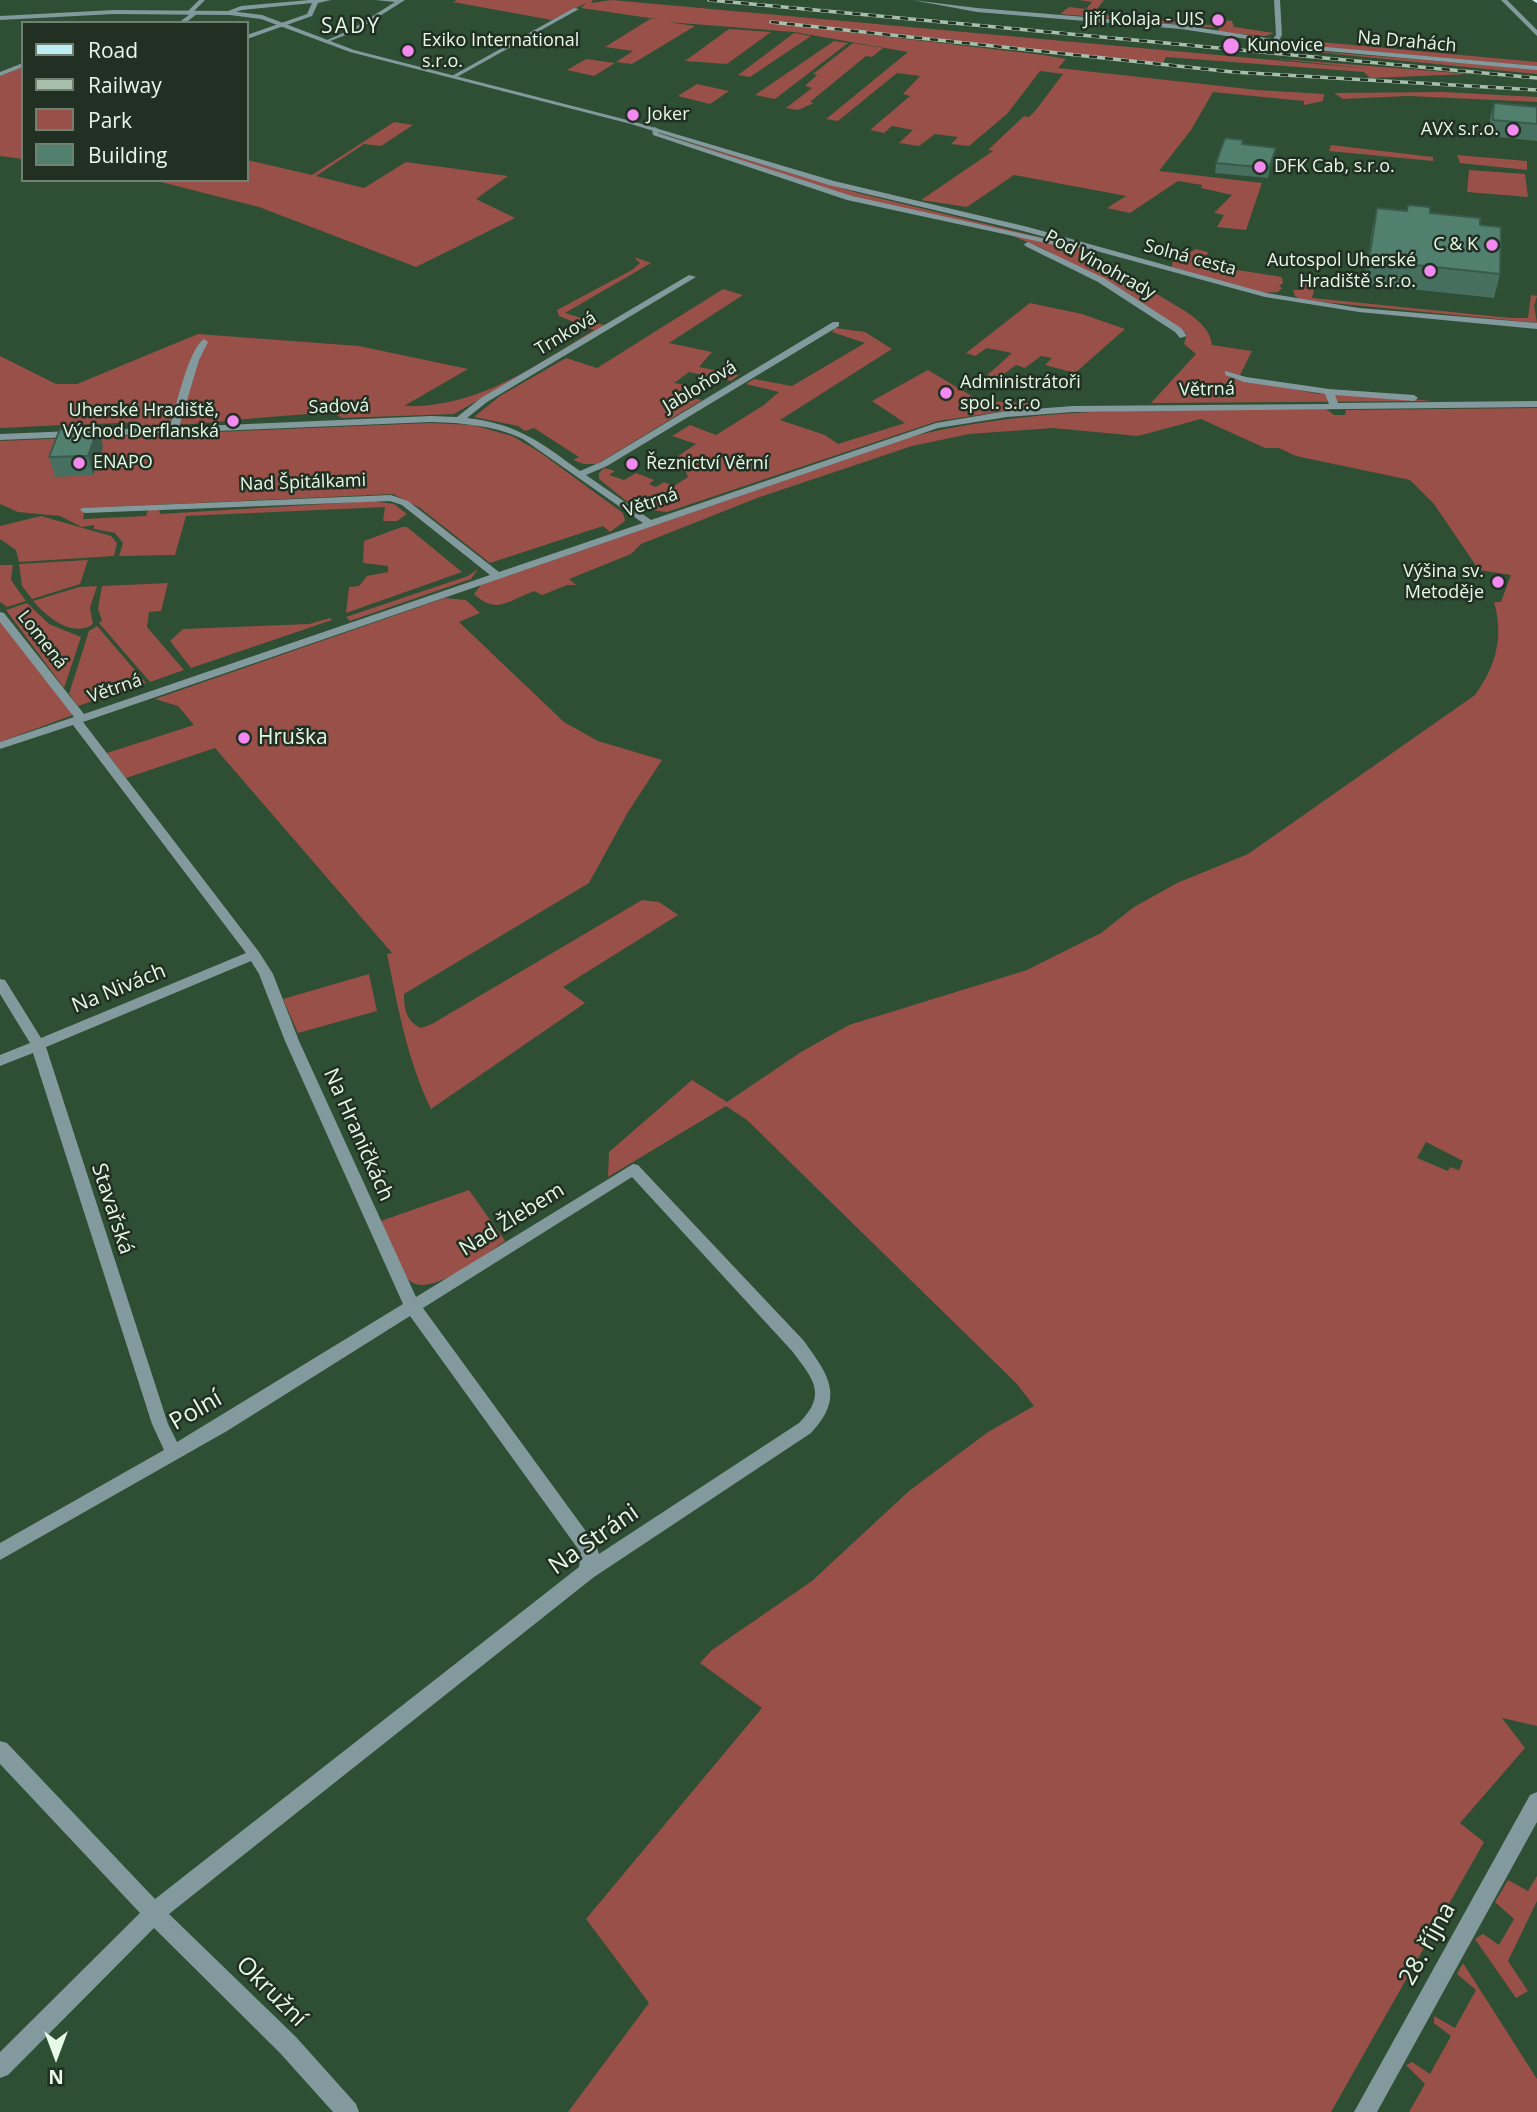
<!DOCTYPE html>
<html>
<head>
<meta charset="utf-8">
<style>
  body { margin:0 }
  #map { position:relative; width:1537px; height:2112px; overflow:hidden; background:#2e4f33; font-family:"Open Sans",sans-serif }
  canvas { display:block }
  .legend { position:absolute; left:21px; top:21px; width:228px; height:161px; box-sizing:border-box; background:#223023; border:2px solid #708071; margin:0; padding:9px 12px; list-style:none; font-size:21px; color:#e6f9e7 }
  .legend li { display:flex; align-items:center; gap:14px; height:35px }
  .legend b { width:35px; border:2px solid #708071 }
  .north { position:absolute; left:21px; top:2021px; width:70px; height:70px; -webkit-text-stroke:5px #223023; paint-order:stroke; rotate:180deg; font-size:19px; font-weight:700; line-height:28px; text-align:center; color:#e6f9e7 }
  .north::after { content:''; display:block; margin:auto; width:24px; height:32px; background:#e6f9e7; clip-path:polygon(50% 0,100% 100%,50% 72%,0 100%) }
</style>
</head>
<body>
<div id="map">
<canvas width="1537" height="2112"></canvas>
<ul class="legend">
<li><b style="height:9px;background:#bcedf4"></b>Road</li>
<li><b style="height:9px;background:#a8c0ab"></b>Railway</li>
<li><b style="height:19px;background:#985048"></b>Park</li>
<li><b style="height:19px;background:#51816e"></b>Building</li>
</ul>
<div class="north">N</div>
</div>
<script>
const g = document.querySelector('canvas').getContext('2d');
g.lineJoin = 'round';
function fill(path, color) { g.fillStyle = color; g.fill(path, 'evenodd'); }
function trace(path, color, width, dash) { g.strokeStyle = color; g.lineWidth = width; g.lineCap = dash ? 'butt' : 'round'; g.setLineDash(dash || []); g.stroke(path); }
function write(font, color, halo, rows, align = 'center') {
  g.font = font + ' "Open Sans",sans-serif'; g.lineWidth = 5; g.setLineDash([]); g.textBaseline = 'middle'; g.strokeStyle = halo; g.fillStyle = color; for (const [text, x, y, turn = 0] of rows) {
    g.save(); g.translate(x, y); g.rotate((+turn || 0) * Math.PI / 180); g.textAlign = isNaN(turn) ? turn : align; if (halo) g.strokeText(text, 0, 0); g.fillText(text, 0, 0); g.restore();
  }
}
fill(new Path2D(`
  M 457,0 L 593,0 L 591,3 L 612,0 L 1372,69 L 1268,58 L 1471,74 L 1370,78 L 1364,72 L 1166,57 L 1163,63 L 770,23 L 1043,55 L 1066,59 L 1058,68 L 1257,90 L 1324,94 L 1323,101 L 1304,105 L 1304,101 L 1213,92 L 1191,130 L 1159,171 L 1262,183 L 1246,230 L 1217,227 L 1224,215 L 1214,213 L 1232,195 L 1201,188 L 1202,185 L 1178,181 L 1130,213 L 1107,208 L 1126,196 L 1014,175 L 967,207 L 921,200 L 993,151 L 988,150 L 1024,116 L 1029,117 L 1035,111 L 1063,74 L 1040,71 L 1007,114 L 969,146 L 951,144 L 958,137 L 935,134 L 919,146 L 899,143 L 913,130 L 892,126 L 884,133 L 870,130 L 910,96 L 903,94 L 920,76 L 897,73 L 838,121 L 826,119 L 908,52 L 794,32 L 668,22 L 695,26 L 632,64 L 616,62 L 633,51 L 605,47 L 650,19 L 656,19 L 581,8 L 586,3 L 552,20 L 453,2 Z
  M 1079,0 L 1104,0 L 1093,14 L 1220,26 L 1222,20 L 1232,21 L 1234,27 L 1274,33 L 1265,36 L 1218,32 L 1219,28 L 1060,14 L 1069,7 L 1086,9 L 1092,2 Z
  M 729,29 L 771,32 L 727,64 L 685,61 Z
  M 794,33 L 811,36 L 750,77 L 738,75 Z
  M 1299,40 L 1537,62 L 1537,66 L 1320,47 L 1299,43 Z
  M 834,41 L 848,43 L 775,99 L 755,95 Z
  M 853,43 L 883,48 L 872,57 L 866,56 L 810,102 L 814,103 L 798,110 L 786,108 L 812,88 L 805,86 L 817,75 L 813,74 Z
  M 1274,48 L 1537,69 L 1537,74 Z
  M 586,59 L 615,63 L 594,76 L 567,70 Z
  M 23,67 L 23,159 L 0,156 L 0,76 Z
  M 697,84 L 729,91 L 710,104 L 678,96 Z
  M 1444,92 L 1537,97 L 1537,102 L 1408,96 L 1343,99 L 1334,93 Z
  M 394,122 L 413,125 L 381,146 L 364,144 L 316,176 L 364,188 L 406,162 L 508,176 L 476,199 L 515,218 L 416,267 L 259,207 L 153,180 L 247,180 L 247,160 L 312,175 Z
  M 657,133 L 858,193 L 1068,244 L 859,199 Z
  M 1331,145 L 1433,157 L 1433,161 L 1329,151 Z
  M 1457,155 L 1527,161 L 1527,170 L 1460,163 Z
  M 1469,170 L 1525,174 L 1528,197 L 1467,192 Z
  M 1006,233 L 1082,249 L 1185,311 C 1198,320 1210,329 1212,345 L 1252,351 L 1240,375 L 1228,374 L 1231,378 L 1319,394 L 1347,393 L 1432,401 L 1151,403 L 1196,354 L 1184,344 L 1187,334 L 1044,249 Z
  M 1196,249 L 1208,252 L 1205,265 L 1282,277 L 1283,283 L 1279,286 L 1282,288 L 1278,292 L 1263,293 L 1172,267 L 1172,263 Z
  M 634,257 L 651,263 L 565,313 L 607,326 L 454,414 L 342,418 L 334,413 C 267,415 206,425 139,427 L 139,422 L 74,425 L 72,429 L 63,429 L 64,425 L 0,428 L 0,356 L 56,384 L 77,384 L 198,334 L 359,346 L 468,369 L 404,406 C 476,409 535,366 594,330 L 559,316 L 557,310 L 632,270 L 640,263 Z
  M 1307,276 L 1317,277 L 1312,298 L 1511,318 L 1528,318 L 1531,295 L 1537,296 L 1534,306 L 1537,323 L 1302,300 L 1295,296 L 1293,290 L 1303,290 Z
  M 723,289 L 743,295 L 669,343 L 712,352 L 699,367 L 739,375 L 731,381 L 689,372 L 674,383 L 686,385 L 676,395 L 702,400 L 597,464 L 584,464 L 573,460 L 579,457 L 534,428 L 525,431 L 518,426 L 474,417 L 500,396 L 566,358 L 597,368 Z
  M 1030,303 L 1082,314 L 1125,329 L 1075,373 L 1045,365 L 1052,358 L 1041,356 L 1025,368 L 1016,365 L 992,383 L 983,379 L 1012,353 L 987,348 L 975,356 L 966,353 Z
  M 835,328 L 865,332 L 892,349 L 780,420 L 825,435 L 838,444 L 905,423 L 872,401 L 928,370 L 980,401 L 1028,403 L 1033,407 L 938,421 L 667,512 L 635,508 L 599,479 L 599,473 L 604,468 L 615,471 L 609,475 L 624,480 L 636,473 L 654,480 L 649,484 L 656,487 L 664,482 L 674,486 L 688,477 L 686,472 L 662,467 L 696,444 L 672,436 L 690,425 L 716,435 L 764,405 L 779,392 L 746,384 L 754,379 L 792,386 L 865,343 L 832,332 Z
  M 1537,408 L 1537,1726 L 1502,1718 L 1525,1748 L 1460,1823 L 1484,1842 L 1331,2112 L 568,2112 L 649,2003 L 586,1919 L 762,1708 L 700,1663 L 712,1650 L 812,1581 L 909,1491 L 988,1432 L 1034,1406 L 1017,1384 L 747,1120 L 726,1106 L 608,1177 L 609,1152 L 692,1080 L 727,1102 L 801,1052 L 849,1025 L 1027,970 L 1101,933 L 1134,907 L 1177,883 L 1248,854 L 1475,695 C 1496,666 1504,637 1494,602 L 1501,602 L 1511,575 L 1479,570 L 1434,504 L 1410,480 L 1296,456 L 1279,448 L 1265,448 L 1201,419 L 1138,436 L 1053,428 L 969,434 L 912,446 L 757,498 L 641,544 L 631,554 L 569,579 L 576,585 L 567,585 L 542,595 L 534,591 C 508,601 496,615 474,594 L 481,585 L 914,436 C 1048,403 1188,411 1326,409 L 1334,415 L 1345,415 L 1346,410 ZM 1426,1142 L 1463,1161 L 1459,1170 L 1450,1167 L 1448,1171 L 1417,1158 Z
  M 430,423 L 473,425 L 512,436 L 538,451 L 623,513 L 625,521 L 610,532 L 603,526 L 490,563 L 420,508 L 393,494 L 85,508 L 83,519 L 146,516 L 148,510 L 159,509 L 160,514 L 373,501 L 394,504 L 407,514 L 397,521 L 383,521 L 385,507 L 186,516 L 175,555 L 119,556 L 123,543 L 115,533 L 94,529 L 94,525 L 82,527 L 60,516 L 18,512 L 0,504 L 0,441 Z
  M 41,516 L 111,536 L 117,543 L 114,556 L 19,562 L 16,550 L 0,539 L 0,526 Z
  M 402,527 L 407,527 L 462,572 L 346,613 L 349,587 L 359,586 L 367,576 L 388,572 L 388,566 L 363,563 L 364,541 Z
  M 88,560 L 80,584 L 32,599 L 22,586 L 19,564 Z
  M 0,565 L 13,565 L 11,580 L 26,601 L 7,607 L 0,602 Z
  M 478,569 L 471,579 L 350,621 L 346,617 L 468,576 Z
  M 168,583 L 161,611 L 149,612 L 147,627 L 184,670 L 150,682 L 99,623 L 102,620 L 98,609 L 102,586 Z
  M 97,586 L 90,608 L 93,624 C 72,639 45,615 33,601 L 79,587 Z
  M 445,598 L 466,600 L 480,613 L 459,622 L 564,722 L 598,741 L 662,760 L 628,812 L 589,883 L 404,994 C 404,1010 407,1022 421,1028 L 432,1024 L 642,900 L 659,902 L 678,915 L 563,987 L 585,1003 L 431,1109 C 407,1059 398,1008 387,954 L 392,953 L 215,748 L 126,778 L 107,753 L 194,725 L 178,706 L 155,699 Z
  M 27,603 L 49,624 L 81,637 L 64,688 L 6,610 Z
  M 0,618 L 73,715 L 0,742 Z
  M 330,618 L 332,620 L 191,668 L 170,641 L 183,629 L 309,624 Z
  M 97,626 L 146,683 L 78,706 L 69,694 L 89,631 Z
  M 369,974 L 377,1011 L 298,1033 L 283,999 Z
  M 469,1190 L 505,1241 C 487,1253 428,1300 409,1280 C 399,1269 388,1236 381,1221 Z
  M 1537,1876 L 1537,1901 L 1508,1961 L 1528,1991 L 1516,1998 L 1475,1939 L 1483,1934 L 1499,1945 L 1514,1919 L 1495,1902 L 1508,1880 L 1528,1891 Z
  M 1463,1963 L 1537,2079 L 1537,2112 L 1409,2112 L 1425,2084 L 1406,2065 L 1412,2062 L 1430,2074 L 1451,2036 L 1434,2023 L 1434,2016 L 1455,2028 L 1476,1990 L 1457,1974 Z`), '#985048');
fill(new Path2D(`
  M 199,0 L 205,0 L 194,11 L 197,12 L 197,14 L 185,23 L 178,23 L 189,15 L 186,13 Z
  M 309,0 L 331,0 L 318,3 L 312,16 L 247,39 L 247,35 L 307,14 L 312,3 L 242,10 L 226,15 L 223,13 L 241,6 Z
  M 375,0 L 405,0 L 356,31 L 325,43 L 325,41 L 352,29 L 395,2 Z
  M 912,0 L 977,8 L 1181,25 L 1273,39 L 1276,35 L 1274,0 L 1280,0 L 1282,35 L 1279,40 L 1326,47 L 1537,66 L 1537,70 L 1326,51 L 1181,29 L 977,12 Z
  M 1501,0 L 1507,0 L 1537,30 L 1537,36 Z
  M 574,8 L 579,9 L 455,78 L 450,77 Z
  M 23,63 L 23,67 L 0,76 L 0,72 Z
  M 655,127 L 658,129 L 658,133 L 852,196 L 1064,243 L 1085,244 L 1089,246 L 1085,248 L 1064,247 L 847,200 L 653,135 L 652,129 Z
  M 1028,242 L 1104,278 L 1181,328 L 1187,336 L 1180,338 L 1175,332 L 1098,282 L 1025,246 L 1024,244 Z
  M 689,275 L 696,277 L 487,402 L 467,418 C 518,424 540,442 580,471 L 601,462 L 833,322 L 839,322 L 839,326 L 607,466 L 586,475 L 651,520 L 936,423 L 1007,411 L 1073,406 L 1329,404 L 1325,394 L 1244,382 L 1225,375 L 1225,371 L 1246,377 L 1329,389 L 1414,395 L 1418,398 L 1414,401 L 1335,395 L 1338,403 L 1537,401 L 1537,407 L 1073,412 L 1007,417 L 938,428 L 83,722 L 259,952 L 273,974 L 299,1041 L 416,1297 L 633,1164 L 638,1165 L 804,1341 C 829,1376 845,1397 811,1433 L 594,1577 L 169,1914 L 296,2037 L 356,2104 L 359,2112 L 333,2112 L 280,2053 L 154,1928 L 8,2075 L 0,2078 L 0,2052 L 140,1913 L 0,1764 L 0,1741 L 7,1743 L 155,1899 L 579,1567 L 581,1553 L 410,1316 L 227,1431 L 0,1560 L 0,1543 L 164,1450 L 152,1424 L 33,1053 L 0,1066 L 0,1055 L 30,1043 L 0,994 L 0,979 L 5,980 L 41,1038 L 246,953 L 73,725 L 0,749 L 0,742 L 74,717 L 0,622 L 0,612 L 4,613 L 84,714 L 490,575 L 402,505 L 390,501 L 85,513 L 80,510 L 82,508 L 391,495 L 408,501 L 499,572 L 643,523 L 523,439 C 493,425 463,423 431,422 L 0,440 L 0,434 L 170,427 C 176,407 188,350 204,339 L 208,342 L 199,360 L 179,427 L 431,416 L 457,417 L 481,398 ZM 251,961 L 259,974 L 285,1041 L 403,1304 L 177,1442 L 168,1424 L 46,1047 ZM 632,1177 L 792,1351 C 813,1379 828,1394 799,1423 L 599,1554 L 596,1545 L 423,1308 Z
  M 1537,1792 L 1537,1822 L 1377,2112 L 1354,2112 L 1530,1795 Z`), '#829a9d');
fill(new Path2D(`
  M 114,10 L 230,11 L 262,15 L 354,50 L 635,122 L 834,181 L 1028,227 L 1266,293 L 1359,308 L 1537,323 L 1537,329 L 1359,312 L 1265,297 L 1023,231 L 829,185 L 631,124 L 350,52 L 261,19 L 230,15 L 114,14 L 0,20 L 0,16 Z`), '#829a9d');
fill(new Path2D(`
  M 1532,0 L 1537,0 L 1537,3 Z`), '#bcedf4');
const rail = new Path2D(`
  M 709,0 L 1537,78
  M 771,22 L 1233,72 L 1537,90`);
trace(rail, '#a8c0ab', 3.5);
trace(rail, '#223023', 2.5, [8]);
fill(new Path2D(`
  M 1494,103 L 1537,107 L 1537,141 L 1489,136 L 1490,119 Z
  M 1243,140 L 1243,144 L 1274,158 L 1268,178 L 1215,173 L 1216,163 Z
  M 1377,208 L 1430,213 L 1480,225 L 1500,274 L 1494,298 L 1364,284 L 1372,230 Z
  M 103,447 L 93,475 L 55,477 L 49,457 Z`), '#466f5f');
fill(new Path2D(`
  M 1276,148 L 1274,158 L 1268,178 L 1269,168 Z
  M 98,428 L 103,447 L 93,475 L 88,456 Z`), '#395a4d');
const building = new Path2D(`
  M 1494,103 L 1537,107 L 1537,124 L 1493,120 Z
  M 1225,138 L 1243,140 L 1242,144 L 1276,148 L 1269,168 L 1216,163 Z
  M 1408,205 L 1430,207 L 1430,213 L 1480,218 L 1480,225 L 1501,227 L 1500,274 L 1369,260 L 1377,208 L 1407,211 Z
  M 98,428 L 88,456 L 49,457 L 60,429 Z`);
fill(building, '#51816e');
trace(building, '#395a4d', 2);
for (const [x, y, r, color] of [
  [1218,20,7,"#f38af1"],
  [1231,46,9,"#f38af1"],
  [408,51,7,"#f38af1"],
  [633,115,7,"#f38af1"],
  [1513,130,7,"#f38af1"],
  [1260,167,7,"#f38af1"],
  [1492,245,7,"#f38af1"],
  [1430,271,7,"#f38af1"],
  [946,393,7,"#f38af1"],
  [233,421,7,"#f38af1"],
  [79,463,7,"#f38af1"],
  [632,464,7,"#f38af1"],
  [1498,582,7,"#f38af1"],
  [244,738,7,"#f38af1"]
]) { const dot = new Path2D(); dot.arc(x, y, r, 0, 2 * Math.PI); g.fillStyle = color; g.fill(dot); trace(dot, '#223023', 2.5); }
write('18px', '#e6f9e7', '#223023', [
  ["Jiří Kolaja - UIS",1204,20,"right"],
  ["Exiko International",422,41],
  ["s.r.o.",422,62],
  ["Kunovice",1247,46],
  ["Joker",647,115],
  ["AVX s.r.o.",1499,130,"right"],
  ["DFK Cab, s.r.o.",1274,167],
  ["C & K",1478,245,"right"],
  ["Autospol Uherské",1416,261,"right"],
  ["Hradiště s.r.o.",1416,282,"right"],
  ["Administrátoři",960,383],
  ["spol. s.r.o",960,404],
  ["Uherské Hradiště,",219,411,"right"],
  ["Východ Derflanská",219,432,"right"],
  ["ENAPO",93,463],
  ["Řeznictví Věrní",646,464],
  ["Výšina sv.",1484,572,"right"],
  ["Metoděje",1484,593,"right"]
], 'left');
write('18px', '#e6f9e7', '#223023', [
  ["Na Drahách",1407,42,5],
  ["Solná cesta",1190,258,15],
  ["Pod Vinohrady",1100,265,29],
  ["Trnková",566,334,-31],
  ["Jabloňová",700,387,-31],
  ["Větrná",1207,390,-1],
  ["Sadová",339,407,-2],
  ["Nad Špitálkami",303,483,-2],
  ["Větrná",651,503,-19],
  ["Lomená",42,640,52],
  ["Větrná",115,689,-19]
]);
g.letterSpacing = '2px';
write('21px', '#e6f9e7', '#223023', [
  ["SADY",351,27]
]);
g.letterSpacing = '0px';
write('21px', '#e6f9e7', '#223023', [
  ["Hruška",258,738]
], 'left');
write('21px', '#e6f9e7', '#223023', [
  ["Na Nivách",119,989,-22],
  ["Na Hraničkách",358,1135,66],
  ["Stavařská",112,1209,72],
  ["Nad Žlebem",512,1220,-32]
]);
write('24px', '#e6f9e7', '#223023', [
  ["Polní",196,1411,-30],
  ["Na Stráni",594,1540,-35],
  ["28. října",1428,1944,-61],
  ["Okružní",271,1992,45]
]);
</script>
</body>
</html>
